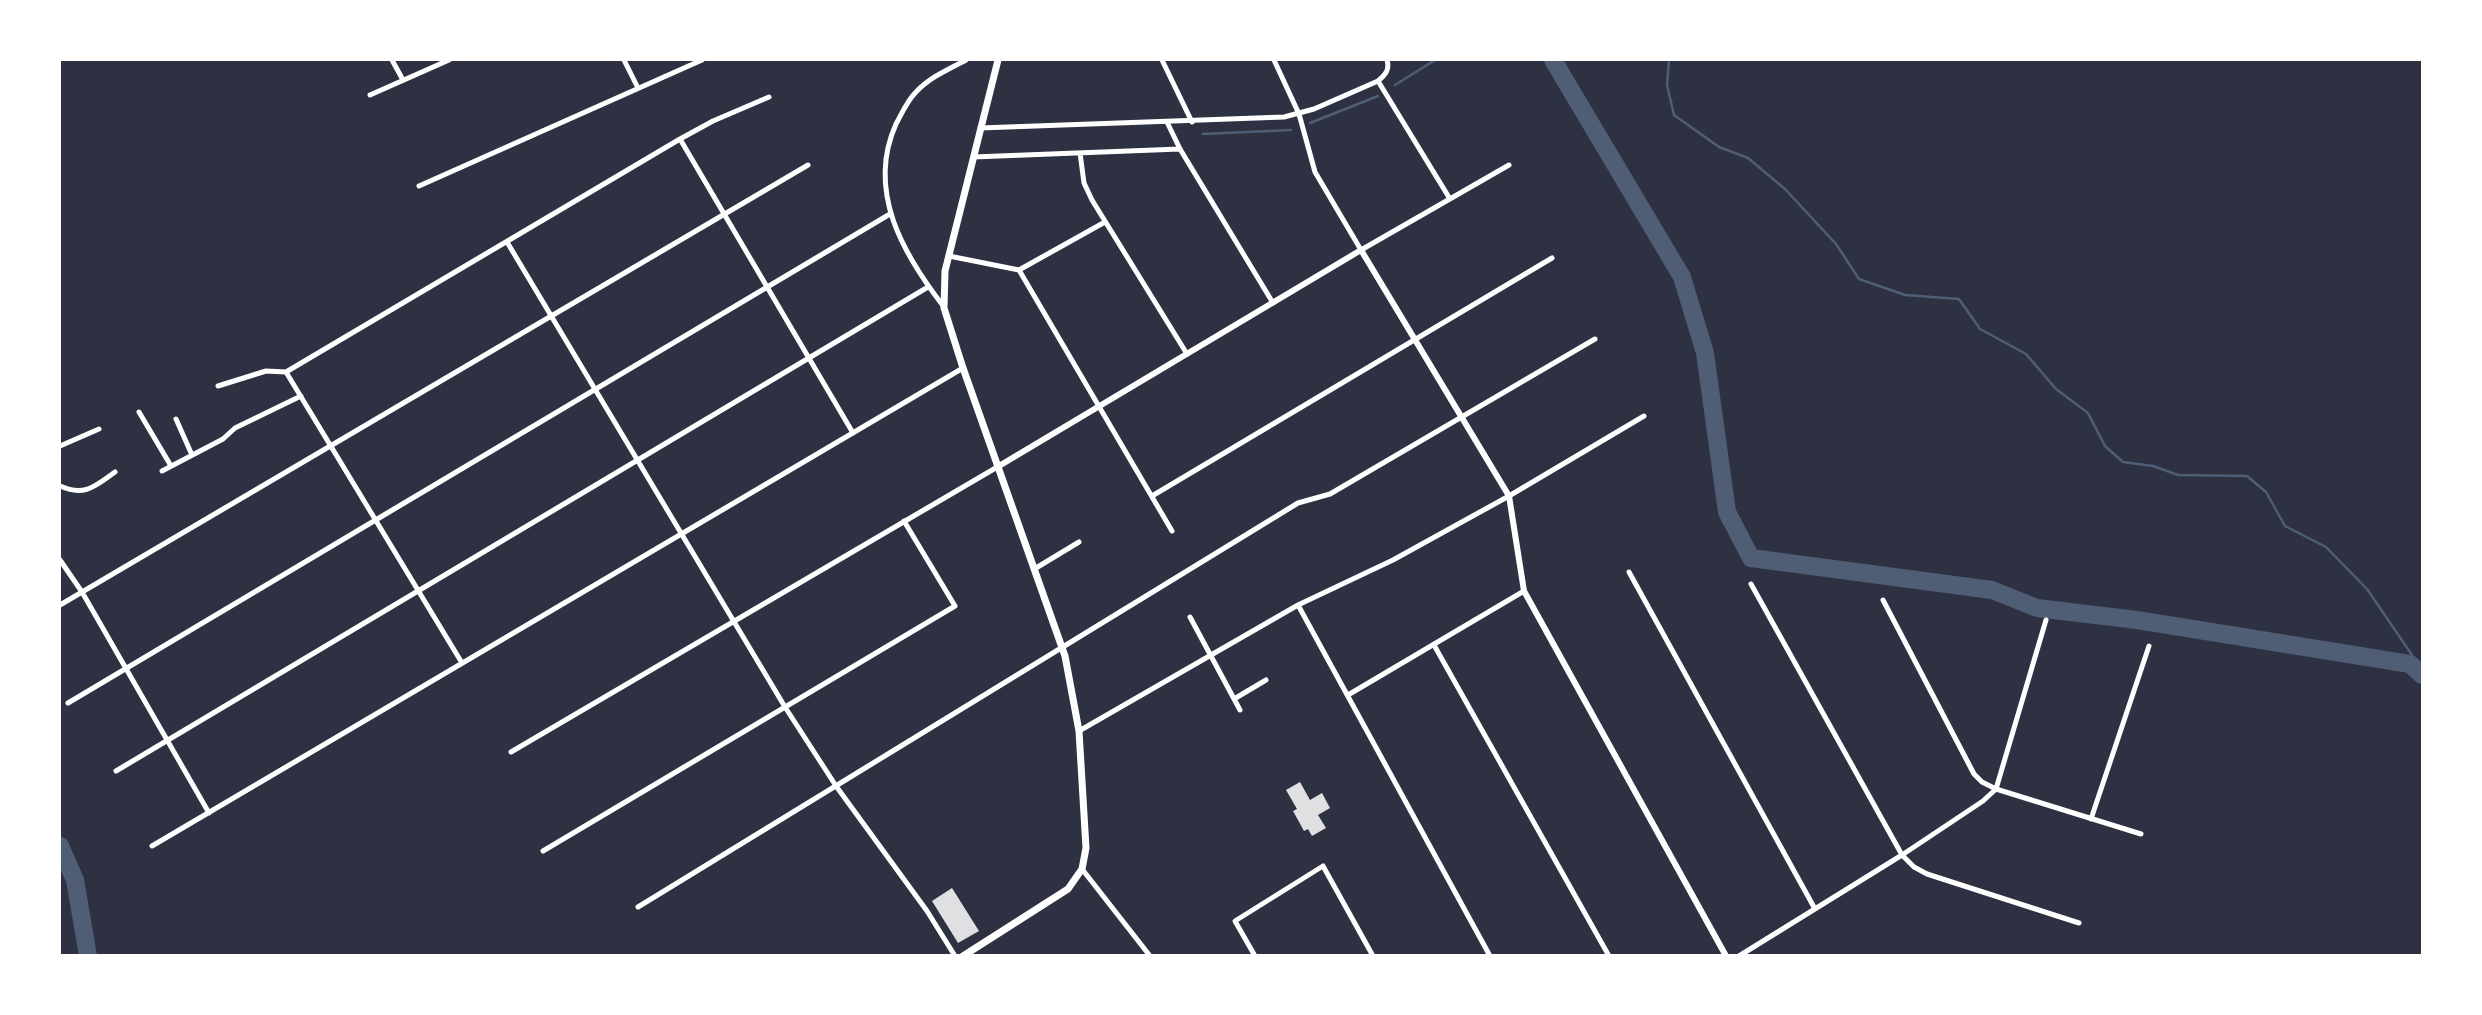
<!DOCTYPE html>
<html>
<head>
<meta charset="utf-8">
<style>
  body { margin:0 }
  #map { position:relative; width:2482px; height:1015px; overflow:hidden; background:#2d3142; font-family:"Fira Sans Condensed",sans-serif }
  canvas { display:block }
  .frame { position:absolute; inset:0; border:61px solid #fff; pointer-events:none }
</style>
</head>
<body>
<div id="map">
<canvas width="2482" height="1015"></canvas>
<div class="frame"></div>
</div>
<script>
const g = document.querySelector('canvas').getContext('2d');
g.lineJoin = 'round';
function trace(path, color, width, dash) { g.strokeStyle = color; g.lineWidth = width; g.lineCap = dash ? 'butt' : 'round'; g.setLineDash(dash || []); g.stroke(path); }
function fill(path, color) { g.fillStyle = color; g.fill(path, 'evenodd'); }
trace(new Path2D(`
  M 1669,60 L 1667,85 L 1674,115 L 1719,147 L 1748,158 L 1785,189 L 1836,244 L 1859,279 L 1905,295 L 1959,299 L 1980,329 L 2026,354 L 2056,389 L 2088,413 L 2105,446 L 2123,462 L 2153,466 L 2178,475 L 2247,476 L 2266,492 L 2285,526 L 2326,547 L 2367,589 L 2412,655 L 2410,664
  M 1395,85 L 1435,60
  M 1310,123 L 1378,96
  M 1203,134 L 1291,130`), '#4f5d75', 2.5);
trace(new Path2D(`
  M 1553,60 L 1682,277 L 1705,353 L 1727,512 L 1751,558 L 1992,590 L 2037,608 L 2137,620 L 2410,664 L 2422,675
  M 60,846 L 75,880 L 88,956`), '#4f5d75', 18);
fill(new Path2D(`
  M 1300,782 L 1310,800 L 1322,793 L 1330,808 L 1318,815 L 1326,828 L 1312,836 L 1308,829 L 1304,831 L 1293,811 L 1297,809 L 1286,790 Z
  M 952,888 L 979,931 L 958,943 L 932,901 Z`), '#e0e0e3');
trace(new Path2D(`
  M 392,60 L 403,80
  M 624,60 L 638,88
  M 1162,60 L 1192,122
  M 1274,60 L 1299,114 L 1315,172 L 1361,250 L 1509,165
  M 1378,81 L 1450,199
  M 370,95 L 449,60
  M 1167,122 L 1180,149 L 1273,303
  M 980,128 L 1284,117 L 1314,109 L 1378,81 C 1385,75 1390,70 1387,60
  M 680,139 L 853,433
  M 1080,153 L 1084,183 L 1092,200 L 1187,354
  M 973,157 L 1180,149
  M 419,186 L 702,60
  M 507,242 L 785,707 L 836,786 L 927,911 L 955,956
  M 949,256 L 1019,270 L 1105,222
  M 1019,270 L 1172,531
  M 944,307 C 903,254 866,191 896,124 C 902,113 907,101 916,92 C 930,77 949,69 966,60
  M 286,372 L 680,139 L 713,121 L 769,97
  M 286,372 L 462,663
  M 218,386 L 266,371 L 286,372
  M 139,412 L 171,466
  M 176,419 L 192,455
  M 60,446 L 99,429
  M 162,471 L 223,439 L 235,428 L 301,396
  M 60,486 C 85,497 95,486 115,472
  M 1152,496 L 1552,258
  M 60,560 L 82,592 L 209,813
  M 1036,568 L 1079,542
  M 1629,572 L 1815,909
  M 1751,584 L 1902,855 L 1914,867 L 1927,874 L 2079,923
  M 1883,600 L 1974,774 L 1982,782 L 1996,789 L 2141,834
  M 60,605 L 808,165
  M 1298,605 L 1490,956
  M 1190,617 L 1240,710
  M 1434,645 L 1609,956
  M 1348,695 L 1524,591
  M 1234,699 L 1266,680
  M 68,703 L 890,214
  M 1079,731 L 1298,605 L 1393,560 L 1509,496 L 1644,416
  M 511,752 L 999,466
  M 116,771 L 928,287
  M 1996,789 L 2046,620
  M 2091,819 L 2149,646
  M 152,846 L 963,368
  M 543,851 L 955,606 L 904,521
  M 1082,869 L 1150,956
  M 638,907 L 1298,503 L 1330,494 L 1595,339
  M 1255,956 L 1235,921 L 1323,866 L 1373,956
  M 1739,956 L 1902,855 L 1983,801 L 1996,789`), '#fff', 5);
trace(new Path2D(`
  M 999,466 L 1361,250 L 1509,496 L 1524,591 L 1726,956`), '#fff', 6);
trace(new Path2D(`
  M 963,956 L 1068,889 L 1082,869 L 1086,848 L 1079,731 L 1065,656 L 963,368 L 944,308 L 945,271 L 998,60`), '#fff', 7);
</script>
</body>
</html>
